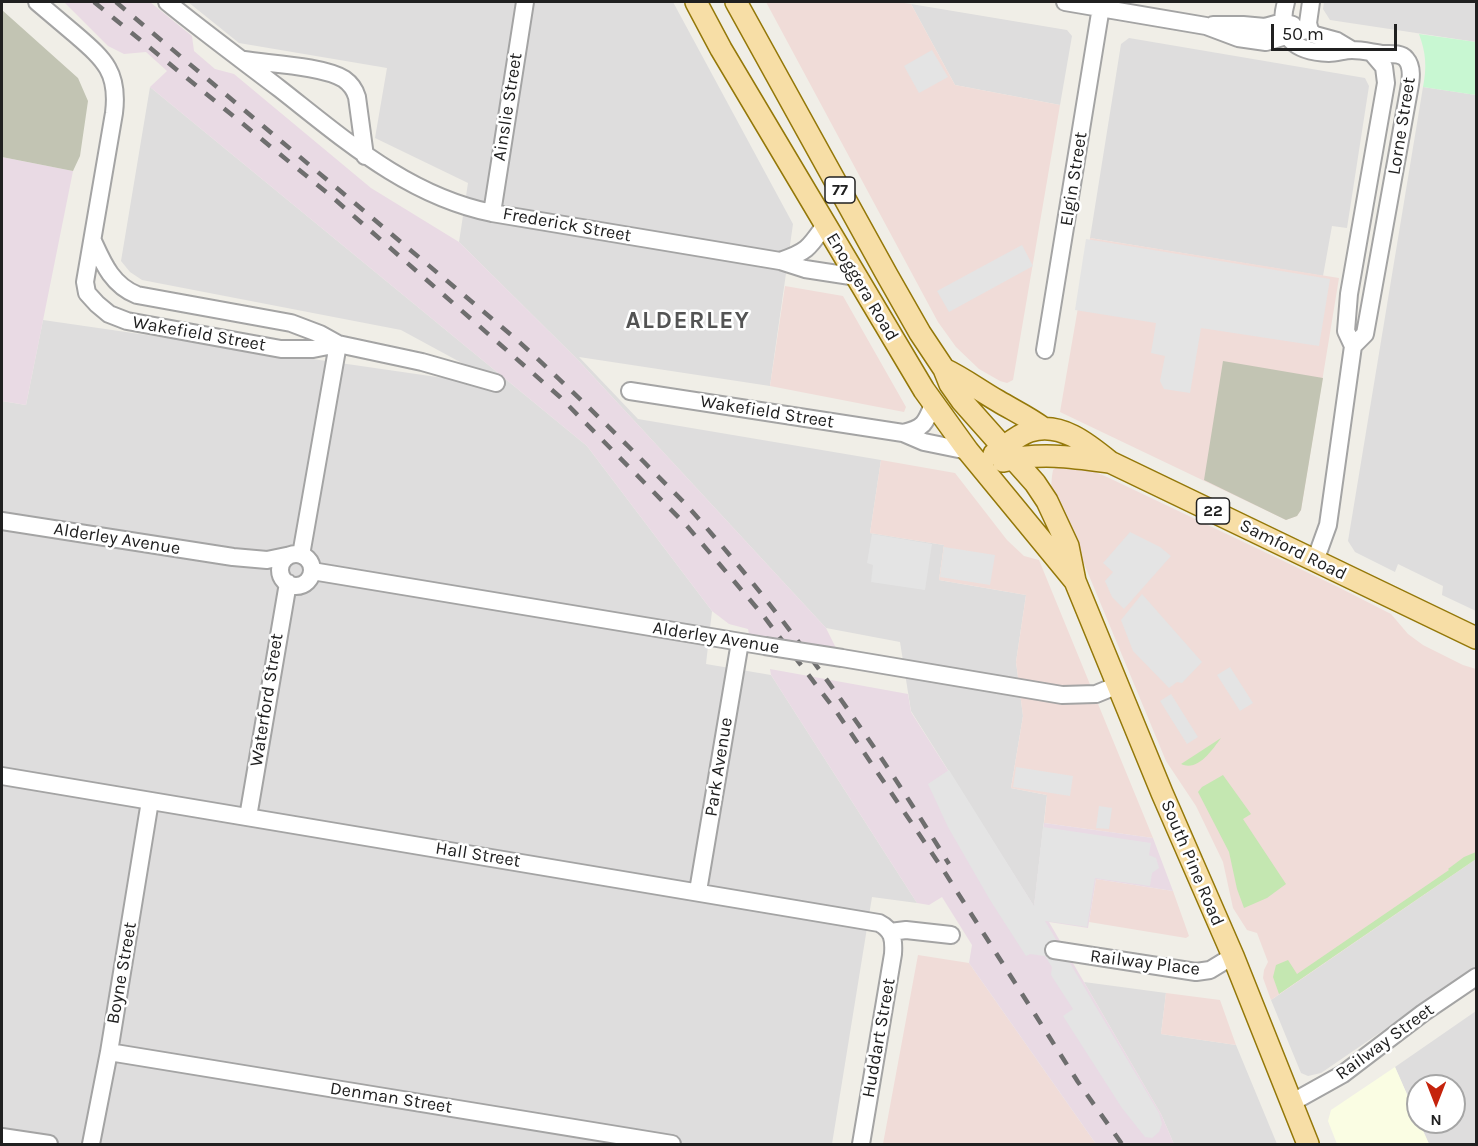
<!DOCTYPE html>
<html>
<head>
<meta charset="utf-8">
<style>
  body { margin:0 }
  #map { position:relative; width:1478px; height:1146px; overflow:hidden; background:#f0eee7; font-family:Karla,sans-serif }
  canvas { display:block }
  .frame { position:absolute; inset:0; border:3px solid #202020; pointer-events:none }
  .north { position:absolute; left:1406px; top:1074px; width:60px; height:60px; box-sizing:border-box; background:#fff; border:2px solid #a6a6a6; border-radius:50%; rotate:180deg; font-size:16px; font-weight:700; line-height:24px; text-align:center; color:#202020 }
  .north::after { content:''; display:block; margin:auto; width:21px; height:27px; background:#c5230c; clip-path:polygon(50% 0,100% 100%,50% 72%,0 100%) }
  .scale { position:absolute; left:1271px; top:24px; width:126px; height:27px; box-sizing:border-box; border:3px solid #202020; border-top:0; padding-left:8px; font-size:18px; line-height:21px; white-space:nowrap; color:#202020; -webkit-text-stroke:4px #fff; paint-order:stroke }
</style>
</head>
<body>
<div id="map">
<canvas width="1478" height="1146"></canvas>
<div class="frame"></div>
<div class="north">N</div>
<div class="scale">50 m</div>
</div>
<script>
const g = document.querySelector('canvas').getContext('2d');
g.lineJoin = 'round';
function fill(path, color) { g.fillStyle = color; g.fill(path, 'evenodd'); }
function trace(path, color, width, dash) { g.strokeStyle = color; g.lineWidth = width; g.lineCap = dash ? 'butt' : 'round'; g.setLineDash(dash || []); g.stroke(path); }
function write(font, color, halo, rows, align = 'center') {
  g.font = font + ' Karla,sans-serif'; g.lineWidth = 5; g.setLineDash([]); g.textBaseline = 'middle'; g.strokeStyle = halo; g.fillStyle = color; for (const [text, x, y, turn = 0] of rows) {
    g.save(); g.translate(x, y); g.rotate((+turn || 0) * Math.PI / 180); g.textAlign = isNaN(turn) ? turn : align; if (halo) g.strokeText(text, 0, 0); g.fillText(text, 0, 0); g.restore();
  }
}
fill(new Path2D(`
  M 188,2 L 673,2 L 793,224 L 770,386 L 579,357 L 638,419 L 881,460 L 870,533 L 944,545 L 939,580 L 1026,595 L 1016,662 L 1023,716 L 1011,788 L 1047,795 L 1034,907 L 911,711 L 900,642 L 826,628 L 579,361 L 459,242 L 468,183 L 375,138 L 387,68 L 239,43 Z
  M 1324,2 L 1476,2 L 1476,42 L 1330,20 L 1323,9 Z
  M 911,4 L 1067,30 L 1072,36 L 1060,105 L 955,85 Z
  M 1129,38 L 1365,78 L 1369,86 L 1347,228 L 1332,226 L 1323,276 L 1090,238 L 1121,44 Z
  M 150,87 L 587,446 L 712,611 L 706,664 L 771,675 L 917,903 L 872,897 L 832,1144 L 2,1144 L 2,401 L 26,405 L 43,320 L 506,387 L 401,330 L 142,280 L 130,272 L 121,261 Z
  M 1423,87 L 1476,95 L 1476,611 L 1442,595 L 1443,586 L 1398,564 L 1395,572 L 1355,552 L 1348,541 Z
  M 1476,859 L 1476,967 L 1321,1073 L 1308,1076 L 1301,1073 L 1271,1000 Z
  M 1084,982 L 1166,993 L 1161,1034 L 1236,1045 L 1277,1144 L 1174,1144 L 1161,1114 Z
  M 1476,1011 L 1476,1144 L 1429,1144 L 1419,1122 L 1454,1122 L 1454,1086 L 1418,1086 L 1418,1120 L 1395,1067 Z`), '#dedddd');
fill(new Path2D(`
  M 766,2 L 898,2 L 911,4 L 955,85 L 1060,105 L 1013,380 L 1007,383 L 1000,381 L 979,369 L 956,347 L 938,322 Z
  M 1090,238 L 1339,278 L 1301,510 L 1297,516 L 1286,520 L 1060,412 Z
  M 785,286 L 843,296 L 906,407 L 904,412 L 770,386 Z
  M 881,460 L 955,473 L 1007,540 L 1024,556 L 1039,560 L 1153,838 L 1044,823 L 1047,795 L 1011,788 L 1023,716 L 1016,662 L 1026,595 L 939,580 L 944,545 L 870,533 Z
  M 1058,466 L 1081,466 L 1107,477 L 1338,587 L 1391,614 L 1408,634 L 1423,645 L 1463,665 L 1476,669 L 1476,859 L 1271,1000 L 1263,978 L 1264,970 L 1268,962 L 1257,933 L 1247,930 L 1233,908 L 1223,862 L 1196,806 L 1166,761 L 1085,566 L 1054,500 L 1051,487 L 1052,476 L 1053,470 Z
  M 1096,879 L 1173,891 L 1189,936 L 1186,938 L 1089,922 Z
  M 918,955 L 969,963 L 1096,1144 L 883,1144 Z
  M 1166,993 L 1220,1000 L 1236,1045 L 1161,1034 Z`), '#f0dcd8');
fill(new Path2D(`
  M 64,2 L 150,2 L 192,36 L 194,51 L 215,69 L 234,74 L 371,188 L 459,242 L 579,361 L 826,628 L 837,650 L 749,634 L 748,629 L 729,624 L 712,611 L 587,446 L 150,87 L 167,71 L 146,52 L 124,54 L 108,46 Z
  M 2,157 L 73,171 L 26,405 L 2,401 Z
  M 770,669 L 908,694 L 911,712 L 1034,906 L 1044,823 L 1153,838 L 1173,891 L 1096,879 L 1088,928 L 1049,922 L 1161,1114 L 1174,1144 L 1096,1144 L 969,963 L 972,945 L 942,897 L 929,905 L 917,903 L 771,675 Z`), '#e9dae4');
fill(new Path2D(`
  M 1395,1067 L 1429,1144 L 1337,1144 L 1328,1121 L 1331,1110 Z`), '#fafde3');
fill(new Path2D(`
  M 2,10 L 78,78 L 88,101 L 80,156 L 73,171 L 2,157 Z
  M 1223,361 L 1323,378 L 1301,510 L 1297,516 L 1286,520 L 1204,480 Z`), '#c2c4b3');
fill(new Path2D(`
  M 1221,738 C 1212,750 1198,772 1181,764 Z
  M 1223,775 L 1251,814 L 1243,819 L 1286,884 L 1267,898 L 1244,908 L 1237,889 L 1229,852 L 1198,792 L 1202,787 Z
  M 1476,852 L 1476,859 L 1279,994 L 1273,977 L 1276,965 L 1288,960 L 1297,974 L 1449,870 L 1448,869 L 1464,857 Z`), '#c4e7b1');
fill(new Path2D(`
  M 1419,34 L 1476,42 L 1476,95 L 1423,87 C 1427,67 1426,53 1419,34 Z`), '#c8f7d2');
fill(new Path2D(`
  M 932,50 L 948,77 L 919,93 L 904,66 Z
  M 1086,239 L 1330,279 L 1319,346 L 1201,328 L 1190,393 L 1164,389 L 1160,381 L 1165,356 L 1151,353 L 1156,323 L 1075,310 Z
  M 1022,245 L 1033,266 L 949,312 L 937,291 Z
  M 1130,532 L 1160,547 L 1171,556 L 1124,609 L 1112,597 L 1105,581 L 1113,572 L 1103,563 Z
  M 872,534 L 932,544 L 925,590 L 871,582 L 873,565 L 867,563 Z
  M 944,547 L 995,555 L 990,585 L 940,577 Z
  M 1142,594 L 1202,662 L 1182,683 L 1177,682 L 1169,688 L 1133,651 L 1121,620 Z
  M 1230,667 L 1253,703 L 1240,711 L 1217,675 Z
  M 1171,694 L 1198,737 L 1187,744 L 1160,701 Z
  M 1016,767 L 1073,776 L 1070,796 L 1013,787 Z
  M 949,770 L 1034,906 L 1043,827 L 1151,843 L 1149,855 L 1156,858 L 1159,868 L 1152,873 L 1150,886 L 1095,878 L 1087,927 L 1045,921 L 1159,1113 L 1162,1124 L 1159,1132 L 1152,1138 L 1145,1137 L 1122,1108 L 1063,1016 L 1073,1009 L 1051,975 L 1052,967 L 1045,956 L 1030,954 L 1026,956 L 990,900 L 948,827 L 928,784 Z
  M 1099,806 L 1112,808 L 1109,829 L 1096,828 Z`), '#e4e4e4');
const minor = new Path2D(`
  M 37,2 C 50,13 63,24 76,35 C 105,60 119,73 114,113 L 85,282 L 87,293 L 97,304 L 109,314 L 127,321 L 281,349 L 313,349 L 338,344
  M 167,2 C 204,32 242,60 280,89 C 345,140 408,196 492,213 L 780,261 L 805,269 L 857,277
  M 1065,2 L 1206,26 L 1238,38 L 1266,42 L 1309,29
  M 1286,2 C 1276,37 1295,52 1329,53 C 1337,53 1344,50 1352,50 C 1363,50 1374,53 1384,54 C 1391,54 1401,53 1406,59 C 1413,67 1411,80 1409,90 L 1365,334 L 1353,346
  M 1311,2 L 1308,23 L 1310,31 L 1315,35 L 1337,41 L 1352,50
  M 1213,25 L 1243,25 L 1265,27 L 1283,22 L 1293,25
  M 244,60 C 270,64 323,66 344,79 C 351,84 355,90 357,97 L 365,156
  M 492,213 L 525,2
  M 93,241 C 103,263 112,285 137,295 L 291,323 L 320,334 L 338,344 L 422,362 L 496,383
  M 780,261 C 807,252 809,248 825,225
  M 1045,350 L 1101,7
  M 630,391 L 903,433 L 924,442 L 968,451
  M 903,433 C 925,428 926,422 934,402
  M 2,521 L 233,557 L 267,560 L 291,555
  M280 570a16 16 0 1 1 32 0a16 16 0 1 1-32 0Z
  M 301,555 L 338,344
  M 1315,561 L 1328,525 L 1353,346 L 1346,331 L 1349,294 L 1386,83 L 1384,67 L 1372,53
  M 312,571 L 765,646
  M 842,658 L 1062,695 L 1096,694 L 1118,685
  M 2,776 L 879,923 C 893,930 894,940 893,954 L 861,1144
  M 248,817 L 288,583
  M 698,891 L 740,642
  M 890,932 L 906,930 L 951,935
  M 1054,950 L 1196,972 L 1210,970 L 1233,956
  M 109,1052 L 672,1144
  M 1291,1103 L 1343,1074 L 1423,1013 L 1476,977
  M 2,1137 L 49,1144
  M 91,1144 L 109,1052 L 150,801`);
const major = new Path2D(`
  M 696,2 L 721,49 L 924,390 L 968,451 L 1075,581
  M 736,2 L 887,275 L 920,333 L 944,369 L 950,384 L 962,401 L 1035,483 L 1047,501 L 1068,546 L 1075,581 L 1162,793 L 1233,956 L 1308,1144
  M 944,369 C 963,378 979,390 998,401 C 1013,410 1028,417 1043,428
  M 994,454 C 1006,446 1017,435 1030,431 C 1060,421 1088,444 1110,462 L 1476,638
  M 1003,461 C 1040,452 1073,457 1109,462`);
trace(minor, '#a4a4a4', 20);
trace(major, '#947809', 24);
trace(minor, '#fff', 16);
trace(major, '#f7dea6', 21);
trace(new Path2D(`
  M 94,2 L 331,196 L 560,397 L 687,526 L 762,614 L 836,711 L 942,868 L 1078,1082 L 1122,1144
  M 116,2 L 516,339 C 560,379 602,420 644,462 C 662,481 681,498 698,518 C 794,628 873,740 949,864`), '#6e6e6e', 4.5, [12, 12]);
const minorBridge = new Path2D(`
  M 765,646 L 842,658`);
trace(minorBridge, '#a4a4a4', 20, []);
trace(minorBridge, '#fff', 16);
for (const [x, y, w] of [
  [840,190,30],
  [1213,511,33]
]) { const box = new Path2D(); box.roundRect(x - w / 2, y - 13, w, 26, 4.5); g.fillStyle = '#fff'; g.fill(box); trace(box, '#202020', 1.5); }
write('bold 16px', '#202020', null, [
  ["77",840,190],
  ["22",1213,511]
]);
write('18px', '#202020', '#fff', [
  ["Ainslie Street",508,107,-81],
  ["Lorne Street",1402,126,-81],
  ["Elgin Street",1074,179,-81],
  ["Frederick Street",567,225,10],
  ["Enoggera Road",862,287,59],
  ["Wakefield Street",199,334,10],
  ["Wakefield Street",767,412,9],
  ["Alderley Avenue",117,539,9],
  ["Samford Road",1293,550,26],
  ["Alderley Avenue",716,638,9],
  ["Waterford Street",267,700,-81],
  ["Park Avenue",719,767,-81],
  ["Hall Street",478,855,9],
  ["South Pine Road",1192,863,67],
  ["Railway Place",1145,963,7],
  ["Boyne Street",122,973,-80],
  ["Huddart Street",879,1038,-80],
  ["Railway Street",1385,1042,-36],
  ["Denman Street",391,1098,9]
]);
g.letterSpacing = '1.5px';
write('bold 24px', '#535353', '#fff', [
  ["ALDERLEY",688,321]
]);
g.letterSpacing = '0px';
</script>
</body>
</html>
